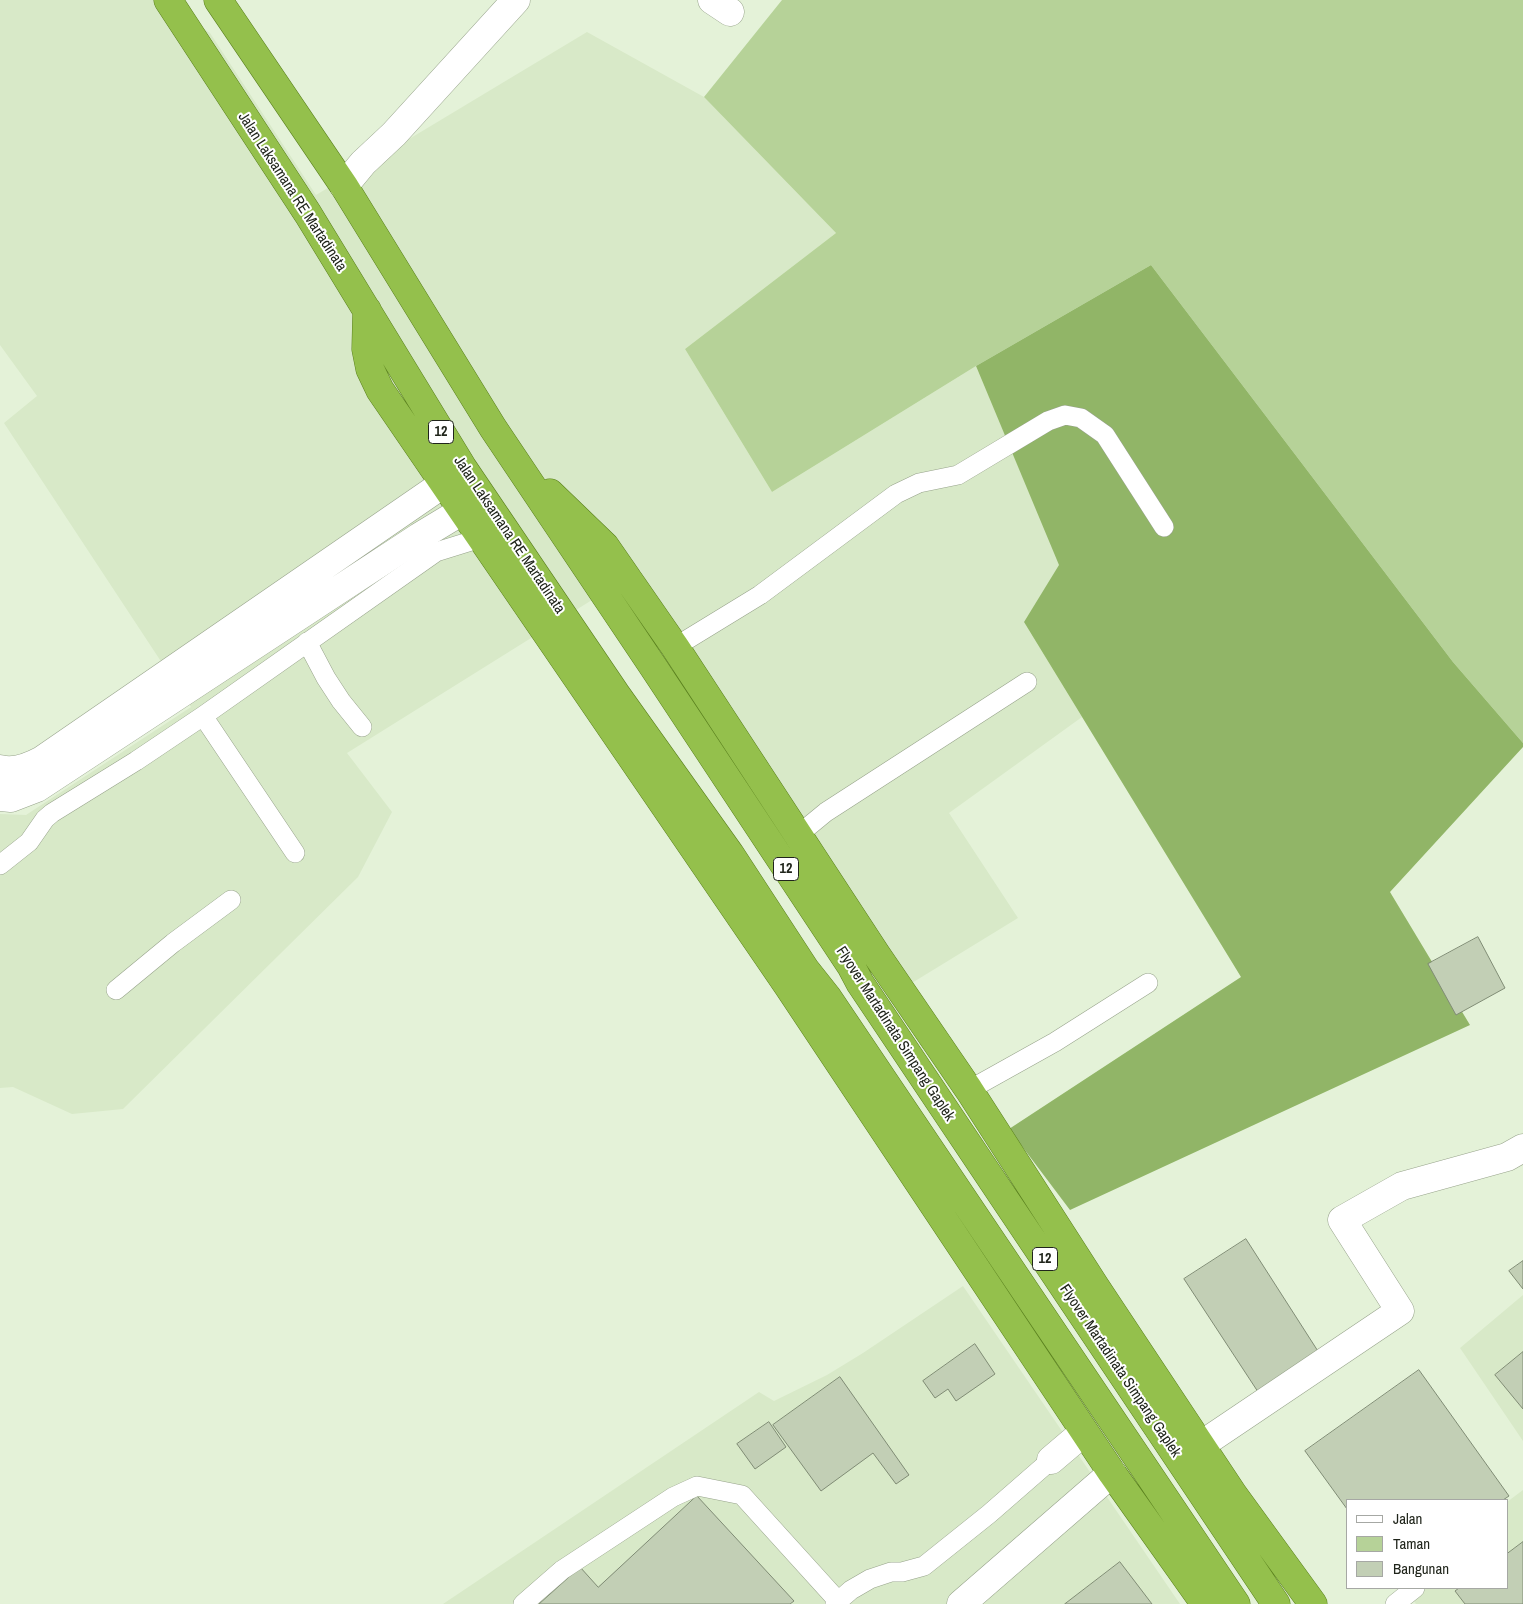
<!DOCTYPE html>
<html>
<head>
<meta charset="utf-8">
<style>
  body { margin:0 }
  #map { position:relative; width:1523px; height:1604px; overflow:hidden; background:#e4f2d8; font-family:"Archivo Narrow",sans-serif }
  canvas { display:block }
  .legend { position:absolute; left:1346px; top:1499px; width:162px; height:90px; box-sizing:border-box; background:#fff; border:1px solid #a6a8a4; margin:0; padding:6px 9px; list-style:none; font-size:15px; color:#20251b }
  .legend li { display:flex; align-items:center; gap:10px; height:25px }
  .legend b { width:25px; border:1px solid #a6a8a4 }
</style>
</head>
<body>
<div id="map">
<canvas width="1523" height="1604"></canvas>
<ul class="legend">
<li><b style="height:6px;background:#fff"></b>Jalan</li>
<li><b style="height:14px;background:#b6d298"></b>Taman</li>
<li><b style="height:14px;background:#c2cfb5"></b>Bangunan</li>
</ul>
</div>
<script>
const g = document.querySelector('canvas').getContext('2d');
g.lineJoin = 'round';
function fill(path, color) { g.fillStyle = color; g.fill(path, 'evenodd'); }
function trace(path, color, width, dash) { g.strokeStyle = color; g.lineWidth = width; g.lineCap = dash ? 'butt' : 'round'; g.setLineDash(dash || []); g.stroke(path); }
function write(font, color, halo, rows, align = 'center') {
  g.font = font + ' "Archivo Narrow",sans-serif'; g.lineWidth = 4; g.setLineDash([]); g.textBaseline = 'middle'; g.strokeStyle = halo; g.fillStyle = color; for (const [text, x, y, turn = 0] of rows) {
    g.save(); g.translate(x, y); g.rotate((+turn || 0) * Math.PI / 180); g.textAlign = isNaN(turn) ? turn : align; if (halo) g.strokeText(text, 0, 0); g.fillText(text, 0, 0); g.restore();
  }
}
fill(new Path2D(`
  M 0,0 L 161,0 L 210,33 L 316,195 L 587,32 L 704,97 L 836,233 L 685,349 L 772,492 L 976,366 L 1060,565 L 1024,622 L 1082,717 L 949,813 L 1018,918 L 889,997 L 640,570 L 347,753 L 392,812 L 358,877 L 123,1109 L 72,1114 L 13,1087 L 0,1088 L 0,814 L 26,815 L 191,707 L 4,423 L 37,396 L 0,345 Z
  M 963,1286 L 1180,1604 L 443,1604 L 759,1392 L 774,1401 L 827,1375 L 863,1353 Z
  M 1523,1295 L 1523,1441 L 1460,1348 Z
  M 1523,1490 L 1523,1604 L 1416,1604 L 1405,1588 L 1507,1588 L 1507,1502 Z`), '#d8e9c8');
fill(new Path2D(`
  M 782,0 L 1523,0 L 1523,743 L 1453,662 L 1151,265 L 976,366 L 772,492 L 685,349 L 836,233 L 704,97 Z`), '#b6d298');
fill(new Path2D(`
  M 1151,265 L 1453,662 L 1523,743 L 1523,747 L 1390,892 L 1470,1025 L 1070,1210 L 1009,1129 L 1241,977 L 1024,622 L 1059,565 L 976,366 Z`), '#91b567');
const building = new Path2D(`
  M 1478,937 L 1505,988 L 1456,1015 L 1428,964 Z
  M 1246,1239 L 1323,1359 L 1262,1398 L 1184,1279 Z
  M 1523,1261 L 1523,1289 L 1509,1271 Z
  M 975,1344 L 995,1374 L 956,1401 L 948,1389 L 935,1398 L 923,1381 Z
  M 1523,1352 L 1523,1409 L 1495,1375 Z
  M 1419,1370 L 1509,1496 L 1503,1500 L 1347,1500 L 1347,1509 L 1305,1451 Z
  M 840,1377 L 909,1475 L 896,1484 L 873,1453 L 821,1491 L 773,1425 Z
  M 769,1422 L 786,1447 L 755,1469 L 737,1444 Z
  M 697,1496 L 794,1601 L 790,1604 L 539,1604 L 580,1567 L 598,1587 Z
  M 1523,1542 L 1523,1604 L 1465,1604 L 1455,1591 L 1459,1588 L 1507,1588 L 1507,1554 Z
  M 1120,1562 L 1152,1604 L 1065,1604 Z`);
fill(building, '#c2cfb5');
trace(building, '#808c75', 1);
const service = new Path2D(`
  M 307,642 L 326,678 L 341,701 L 362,727
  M 675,647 L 760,595 L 896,494 L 919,483 L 958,475 L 1048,421 L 1065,415 L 1081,418 L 1105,435 L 1164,527
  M 203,716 L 295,853
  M 798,835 L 826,812 L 1027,682
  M 0,865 L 29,842 L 45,819 L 52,813 L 136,761 L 203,716 L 436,552 L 481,538
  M 116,990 L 173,943 L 231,900
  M 969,1090 L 1055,1042 L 1148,983
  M 523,1604 L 562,1570 L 673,1497 L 697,1486 L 742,1495 L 838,1601
  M 835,1604 L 851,1590 L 870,1579 L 891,1572 L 902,1572 L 924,1566 L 989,1514 L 1051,1460
  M 1395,1604 L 1415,1588`);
const minor = new Path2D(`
  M 712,0 L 730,12
  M 344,186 L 363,163 L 394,134 L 516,0
  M 0,769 C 15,773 29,767 42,760 L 443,484
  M 0,797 L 11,798 L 37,788 L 419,537 L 462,511
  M 1201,1445 L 1400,1311 L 1342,1220 L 1402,1186 L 1507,1157 L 1523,1148
  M 1051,1460 L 1084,1432
  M 961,1604 L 1112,1473`);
const trunk = new Path2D(`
  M 168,0 L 308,214 L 463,468 L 616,694 L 730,854 L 805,969 L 828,998 L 1236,1604
  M 218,0 L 344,186 L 493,428 L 654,668 L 851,966 L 860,983 L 1276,1604
  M 367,310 L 366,349 L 370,369 L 380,390 L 788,986 L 1112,1473 L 1205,1604
  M 550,493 L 605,546 L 675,647 L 876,954 L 969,1090 L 1095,1286 L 1233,1494 L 1313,1604`);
trace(service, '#97a38b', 20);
trace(minor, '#97a38b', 29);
trace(trunk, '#5a801e', 29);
trace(service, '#fff', 19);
trace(minor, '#fff', 28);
trace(trunk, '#94c04c', 28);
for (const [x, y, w] of [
  [441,432,25],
  [786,869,25],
  [1045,1259,25]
]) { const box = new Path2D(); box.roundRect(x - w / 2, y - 11.5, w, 23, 4); g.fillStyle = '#fff'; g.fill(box); trace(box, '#20251b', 1); }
write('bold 14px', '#20251b', null, [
  ["12",441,432],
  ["12",786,869],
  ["12",1045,1259]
]);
write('15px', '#20251b', '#fff', [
  ["Jalan Laksamana RE Martadinata",292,192,57],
  ["Jalan Laksamana RE Martadinata",509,535,56],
  ["Flyover Martadinata Simpang Gaplek",895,1034,57],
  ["Flyover Martadinata Simpang Gaplek",1120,1371,56]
]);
</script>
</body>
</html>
